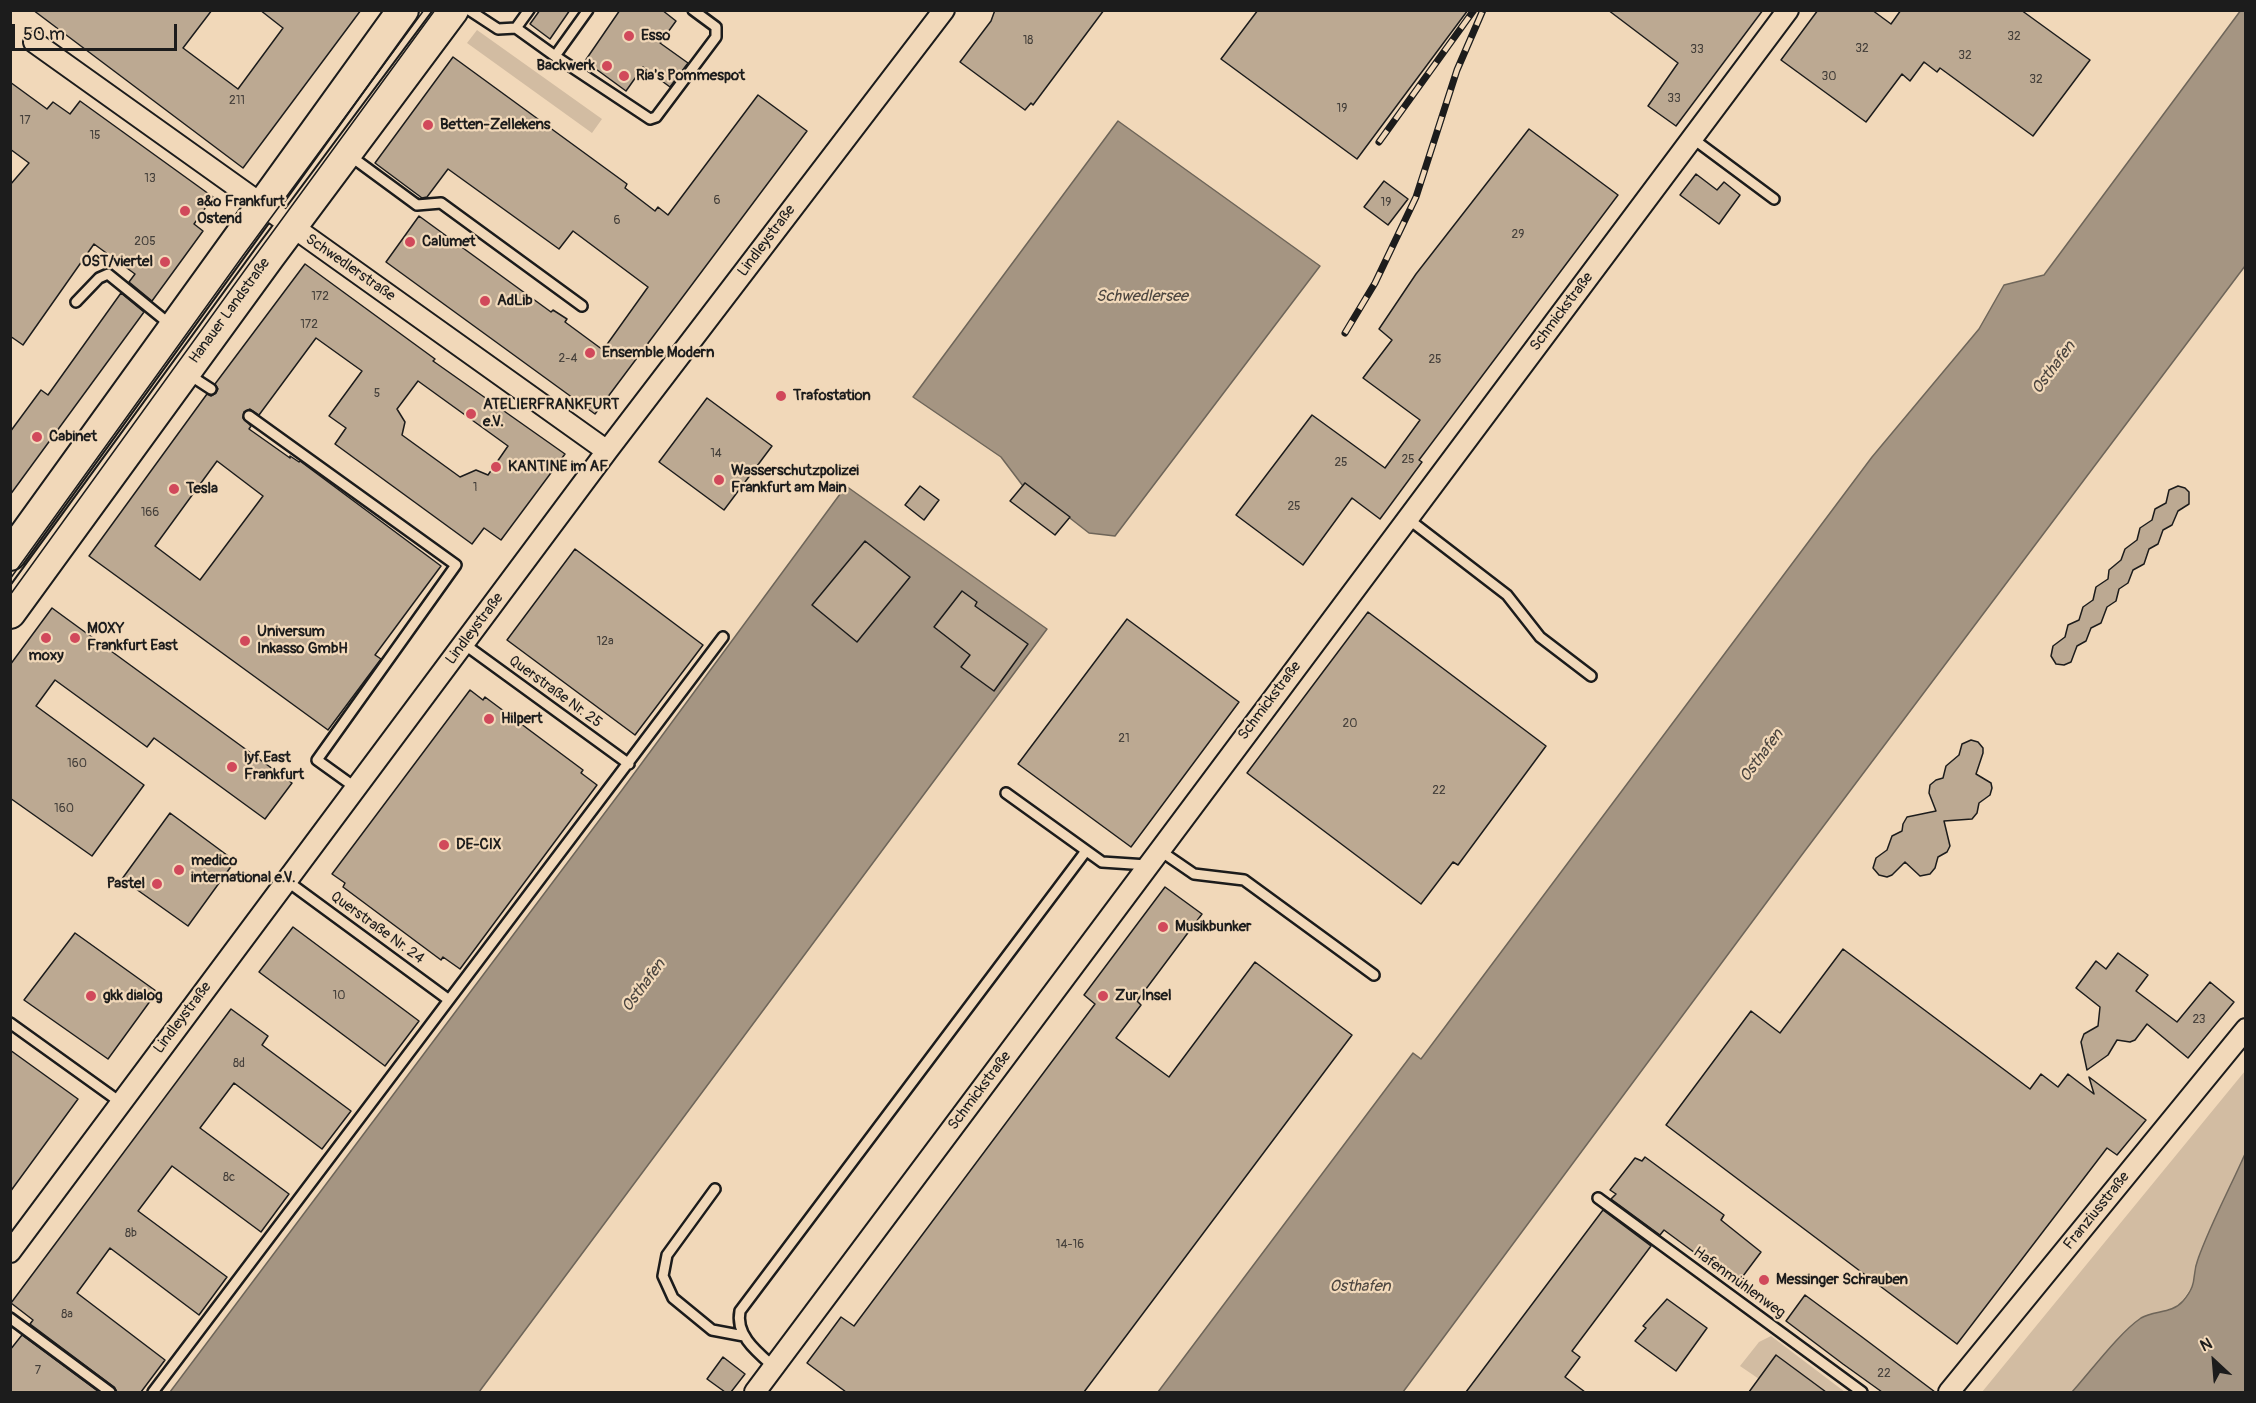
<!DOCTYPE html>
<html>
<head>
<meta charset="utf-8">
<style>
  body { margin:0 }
  #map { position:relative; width:2256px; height:1403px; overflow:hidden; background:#f1d8b9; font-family:Pangolin,sans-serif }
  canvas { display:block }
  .frame { position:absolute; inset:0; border:12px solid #1c1c1c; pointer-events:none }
  .north { position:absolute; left:2184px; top:1331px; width:60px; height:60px; -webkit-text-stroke:4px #f1d8b9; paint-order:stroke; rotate:334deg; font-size:16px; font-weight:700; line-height:24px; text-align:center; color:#1c1c1c }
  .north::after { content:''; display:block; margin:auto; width:21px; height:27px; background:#1c1c1c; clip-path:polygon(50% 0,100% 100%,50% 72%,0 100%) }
  .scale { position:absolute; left:12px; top:24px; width:165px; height:27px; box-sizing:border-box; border:3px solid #1c1c1c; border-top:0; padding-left:8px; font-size:18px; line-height:21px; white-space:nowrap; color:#1c1c1c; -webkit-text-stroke:4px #f1d8b9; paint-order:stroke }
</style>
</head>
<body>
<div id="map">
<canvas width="2256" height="1403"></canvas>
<div class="frame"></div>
<div class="north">N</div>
<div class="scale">50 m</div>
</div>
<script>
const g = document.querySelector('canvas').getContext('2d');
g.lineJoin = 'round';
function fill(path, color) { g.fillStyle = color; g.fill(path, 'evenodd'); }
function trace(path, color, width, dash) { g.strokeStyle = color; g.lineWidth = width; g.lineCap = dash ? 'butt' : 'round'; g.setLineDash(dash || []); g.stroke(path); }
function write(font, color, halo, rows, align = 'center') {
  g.font = font + ' Pangolin,sans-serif'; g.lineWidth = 4.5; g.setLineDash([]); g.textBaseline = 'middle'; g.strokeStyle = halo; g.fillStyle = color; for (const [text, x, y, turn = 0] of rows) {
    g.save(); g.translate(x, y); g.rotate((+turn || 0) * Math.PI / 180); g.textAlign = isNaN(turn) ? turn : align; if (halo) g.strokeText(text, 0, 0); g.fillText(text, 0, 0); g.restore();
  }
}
fill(new Path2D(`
  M 477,30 L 602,119 L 592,133 L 467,43 Z
  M 2245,1071 L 2245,1154 L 2197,1262 L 2195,1282 L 2180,1304 L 2170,1310 L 2159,1312 L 2131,1326 L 2072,1392 L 1982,1392 Z
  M 1771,1336 L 1845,1392 L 1826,1392 L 1777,1355 L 1759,1379 L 1740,1366 L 1759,1342 Z`), '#d2bca2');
const water = new Path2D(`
  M 2241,10 L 2246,11 L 2245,266 L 1801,856 L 1403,1392 L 1158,1392 L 1413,1053 L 1421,1059 L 1872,457 L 1979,329 L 2004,285 L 2044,275 Z
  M 1118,121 L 1320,266 L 1115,536 L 1089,533 L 1025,483 L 1023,486 L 1001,457 L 913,397 Z
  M 846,486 L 1047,629 L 479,1392 L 170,1392 L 622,790 Z
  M 2245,1154 L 2245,1392 L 2072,1392 C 2091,1371 2119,1333 2141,1318 C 2154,1310 2172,1314 2183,1301 C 2199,1282 2191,1277 2198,1259 C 2211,1223 2230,1188 2245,1154 Z`);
fill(water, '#a59582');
trace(water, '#6e6559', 1.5);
const building = new Path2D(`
  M 33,10 L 212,10 L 183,48 L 238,89 L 283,28 L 260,10 L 361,10 L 243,168 Z
  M 540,10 L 570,10 L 550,39 L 530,24 Z
  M 620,10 L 662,10 L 676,21 L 660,43 L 688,63 L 670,87 L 643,67 L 626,91 L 585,61 Z
  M 995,10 L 1104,10 L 1033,105 L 1031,103 L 1025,110 L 960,62 L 991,21 Z
  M 1258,10 L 1468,10 L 1357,159 L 1221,59 Z
  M 1608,10 L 1763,10 L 1676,126 L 1648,106 L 1678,63 Z
  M 1818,10 L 1872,10 L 1891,24 L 1901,10 L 2021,10 L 2090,60 L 2033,136 L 1940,68 L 1937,72 L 1924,62 L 1910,81 L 1902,74 L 1866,122 L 1781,60 Z
  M 453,57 L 627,184 L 625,188 L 655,211 L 658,207 L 668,215 L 758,95 L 807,131 L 595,414 L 386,262 L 419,216 L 551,312 L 553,310 L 567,319 L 565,322 L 603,350 L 648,287 L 573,231 L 559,249 L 448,169 L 427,197 L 422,198 L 375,163 Z
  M 10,82 L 47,109 L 53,102 L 70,114 L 80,101 L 213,197 L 194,224 L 203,231 L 152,301 L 129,282 L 135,274 L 94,244 L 23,345 L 10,336 L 10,185 L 29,163 L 10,149 Z
  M 1529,129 L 1618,195 L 1419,460 L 1422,462 L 1380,519 L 1352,498 L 1303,565 L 1236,515 L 1312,415 L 1385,468 L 1420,420 L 1363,378 L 1392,340 L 1379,329 L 1416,274 Z
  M 1696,174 L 1717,190 L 1724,182 L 1740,195 L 1719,224 L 1680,195 Z
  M 1384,181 L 1408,199 L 1388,225 L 1364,207 Z
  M 305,264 L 435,359 L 433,361 L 565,454 L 501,540 L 484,528 L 472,544 L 335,444 L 346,428 L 329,416 L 362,371 L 316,338 L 259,415 L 250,409 L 244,412 L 243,418 L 251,426 L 249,429 L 290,458 L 290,456 L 299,462 L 300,461 L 441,566 L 375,655 L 381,659 L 328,730 L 89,556 L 207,394 L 211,396 L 216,393 L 218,389 L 215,384 ZM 418,381 L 508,446 L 488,475 L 476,470 L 460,477 L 402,435 L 405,422 L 397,409 ZM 217,461 L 263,496 L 200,580 L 155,546 Z
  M 121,293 L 144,312 L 10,495 L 10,432 L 41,390 L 48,395 Z
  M 707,398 L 772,446 L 724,510 L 659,462 Z
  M 1025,483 L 1070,517 L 1055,535 L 1010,501 Z
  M 920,486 L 939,500 L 924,520 L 905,505 Z
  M 2178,486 L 2185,488 L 2189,492 L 2189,504 L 2178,511 L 2172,525 L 2163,530 L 2158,544 L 2149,549 L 2144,564 L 2133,570 L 2128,583 L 2119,589 L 2116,601 L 2107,607 L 2101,623 L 2091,628 L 2086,641 L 2077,646 L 2071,662 L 2064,665 L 2056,664 L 2051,656 L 2053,646 L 2065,637 L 2068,625 L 2079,620 L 2083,607 L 2093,600 L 2096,587 L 2108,579 L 2109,570 L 2121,560 L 2125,549 L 2137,540 L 2140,528 L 2152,520 L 2155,509 L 2166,503 L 2169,490 Z
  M 865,541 L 910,577 L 857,642 L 812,605 Z
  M 575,549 L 703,645 L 635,735 L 507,640 Z
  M 962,591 L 977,602 L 975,606 L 1028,644 L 994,691 L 961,667 L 970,655 L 934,627 Z
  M 52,608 L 292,783 L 265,819 L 154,738 L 147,747 L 55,680 L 36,706 L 144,785 L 92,856 L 10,798 L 10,665 Z
  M 1368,612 L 1546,746 L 1458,865 L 1453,862 L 1421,904 L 1247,773 Z
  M 1127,619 L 1239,702 L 1131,847 L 1018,764 Z
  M 470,690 L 483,700 L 485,697 L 583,770 L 581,773 L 597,785 L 460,969 L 443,957 L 441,960 L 343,887 L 345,883 L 332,874 Z
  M 1971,740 L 1978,742 L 1983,748 L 1983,753 L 1976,774 L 1991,783 L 1992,788 L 1990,795 L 1979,803 L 1977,813 L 1972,819 L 1944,821 L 1950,846 L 1947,852 L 1938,857 L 1935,868 L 1930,874 L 1920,876 L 1905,862 L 1892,875 L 1887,877 L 1879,875 L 1873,868 L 1876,858 L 1887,850 L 1892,836 L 1902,831 L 1903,824 L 1907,817 L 1936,811 L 1929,793 L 1930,785 L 1936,780 L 1943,778 L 1946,766 L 1959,755 L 1962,744 Z
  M 170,813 L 235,861 L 188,926 L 122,879 Z
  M 1165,887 L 1202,914 L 1137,1001 L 1141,1005 L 1116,1038 L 1169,1077 L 1255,962 L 1352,1035 L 1084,1392 L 846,1392 L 807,1363 L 841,1317 L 854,1326 L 1095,1004 L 1084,995 Z
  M 293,927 L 419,1021 L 385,1066 L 259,972 Z
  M 75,933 L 156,991 L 156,993 L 108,1059 L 24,1000 Z
  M 1843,949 L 2030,1089 L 2041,1074 L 2058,1087 L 2068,1074 L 2094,1094 L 2089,1077 L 2146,1120 L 2117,1155 L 2107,1148 L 1957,1344 L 1666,1125 L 1751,1011 L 1780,1033 Z
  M 2118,953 L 2148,975 L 2136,991 L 2177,1022 L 2210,982 L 2234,1002 L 2188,1058 L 2147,1024 L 2135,1040 L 2130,1042 L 2117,1040 L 2108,1055 L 2087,1070 L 2081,1042 L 2084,1034 L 2098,1026 L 2100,1007 L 2076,988 L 2096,961 L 2106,969 Z
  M 231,1009 L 268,1036 L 262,1045 L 351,1111 L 322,1149 L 234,1083 L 200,1128 L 289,1194 L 261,1232 L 172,1166 L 138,1211 L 227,1277 L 199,1315 L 110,1248 L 77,1293 L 165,1360 L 141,1392 L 117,1392 L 114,1387 L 30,1324 L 33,1320 L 11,1303 Z
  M 10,1050 L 78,1099 L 10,1192 Z
  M 1645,1157 L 1724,1215 L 1721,1220 L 1761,1252 L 1737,1284 L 1664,1230 L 1660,1235 L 1611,1199 L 1616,1194 L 1610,1190 L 1635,1158 L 1642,1161 Z
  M 1603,1210 L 1651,1246 L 1572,1351 L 1580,1357 L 1565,1377 L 1585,1392 L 1466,1392 Z
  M 1805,1295 L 1862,1337 L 1935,1392 L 1882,1392 L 1843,1364 L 1786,1321 Z
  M 1667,1299 L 1707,1328 L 1676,1371 L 1635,1341 L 1646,1328 L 1643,1326 Z
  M 22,1335 L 99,1392 L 10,1392 L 10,1350 Z
  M 1776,1355 L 1826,1392 L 1749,1392 Z
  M 723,1357 L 745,1374 L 731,1392 L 725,1392 L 707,1379 Z`);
fill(building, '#bca992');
trace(building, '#1c1c1c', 1.5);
const lane = new Path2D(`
  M 469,10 L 498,29 L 516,28 L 529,10
  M 516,28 L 555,56 L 650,119 L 656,117 L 716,37 L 716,27 L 693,10
  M 555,56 L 588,10
  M 1692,138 L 1774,199
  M 349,155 L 417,205 L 441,203 L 582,306
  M 76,302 L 99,278 L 108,274 L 172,326
  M 188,374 L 211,389
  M 249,416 L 456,565 L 317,760 L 356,788
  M 1407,518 L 1507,595 L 1540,637 L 1591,676
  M 464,644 L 629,764
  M 1006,793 L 1102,862 L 1147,865
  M 1159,850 L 1194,874 L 1244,880 L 1374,975
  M 287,881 L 449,1000
  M 10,1023 L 120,1102
  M 715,1189 L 667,1255 L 663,1276 L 673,1298 L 712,1330 L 744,1336
  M 1598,1198 L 1862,1392
  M 10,1318 L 110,1392
  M 774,1367 C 757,1352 735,1335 740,1311 L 1086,851
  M 153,1392 L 723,637`);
const street = new Path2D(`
  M 34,42 L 607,451
  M 10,1252 L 607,451 L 944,10
  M 755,1392 L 1788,10
  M 1949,1392 L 2246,1029`);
const primary = new Path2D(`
  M 10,555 L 403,10
  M 10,613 L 269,257 L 453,10`);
trace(lane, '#1c1c1c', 14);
trace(street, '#1c1c1c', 24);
trace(primary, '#1c1c1c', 34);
trace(lane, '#f1d8b9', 9);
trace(street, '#f1d8b9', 20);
trace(primary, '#f1d8b9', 30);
trace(new Path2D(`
  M 10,579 L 242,257 L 424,10
  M 10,595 L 250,263 L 435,10`), '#1c1c1c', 1.5);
const rail = new Path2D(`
  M 1379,142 L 1474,10
  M 1345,333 L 1375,283 L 1416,197 L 1457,70 L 1483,10`);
trace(rail, '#1c1c1c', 7);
trace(rail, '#f1d8b9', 4.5, [14]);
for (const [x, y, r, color] of [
  [629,36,6,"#d1495b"],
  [607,66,6,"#d1495b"],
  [624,76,6,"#d1495b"],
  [428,125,6,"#d1495b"],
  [185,211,6,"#d1495b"],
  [410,242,6,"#d1495b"],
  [165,262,6,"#d1495b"],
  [485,301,6,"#d1495b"],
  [590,353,6,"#d1495b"],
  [781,396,6,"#d1495b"],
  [471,414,6,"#d1495b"],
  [37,437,6,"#d1495b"],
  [496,467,6,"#d1495b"],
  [719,480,6,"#d1495b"],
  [174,489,6,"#d1495b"],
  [46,638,6,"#d1495b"],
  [75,638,6,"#d1495b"],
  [245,641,6,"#d1495b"],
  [489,719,6,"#d1495b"],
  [232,767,6,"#d1495b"],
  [444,845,6,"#d1495b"],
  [179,870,6,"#d1495b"],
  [157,884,6,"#d1495b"],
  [1163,927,6,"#d1495b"],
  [91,996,6,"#d1495b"],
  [1103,996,6,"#d1495b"],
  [1764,1280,6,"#d1495b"]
]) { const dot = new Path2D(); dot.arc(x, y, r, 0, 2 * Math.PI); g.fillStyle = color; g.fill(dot); trace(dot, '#f1d8b9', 2); }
write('12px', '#443f3a', null, [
  ["32",2014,37],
  ["18",1028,41],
  ["32",1862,49],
  ["33",1697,50],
  ["32",1965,56],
  ["30",1829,77],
  ["32",2036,80],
  ["33",1674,99],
  ["211",237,101],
  ["19",1342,109],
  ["17",25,121],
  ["15",95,136],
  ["13",150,179],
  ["6",717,201],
  ["19",1386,203],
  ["6",617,221],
  ["29",1518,235],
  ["205",145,242],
  ["172",320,297],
  ["172",309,325],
  ["2-4",568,359],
  ["25",1435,360],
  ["5",377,394],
  ["14",716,454],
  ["25",1408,460],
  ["25",1341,463],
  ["1",475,488],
  ["25",1294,507],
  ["166",150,513],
  ["12a",605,642],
  ["20",1350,724],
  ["21",1124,739],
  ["160",77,764],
  ["22",1439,791],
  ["160",64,809],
  ["10",339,996],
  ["23",2199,1020],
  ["8d",239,1064],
  ["8c",229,1178],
  ["8b",131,1234],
  ["14-16",1070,1245],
  ["8a",67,1315],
  ["7",38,1371],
  ["22",1884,1374]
]);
write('bold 15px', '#1c1c1c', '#f1d8b9', [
  ["Esso",641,36],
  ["Backwerk",595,66,"right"],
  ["Ria's Pommespot",636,76],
  ["Betten-Zellekens",440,125],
  ["a&o Frankfurt",197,202],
  ["Ostend",197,219],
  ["Calumet",422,242],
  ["OST/viertel",153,262,"right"],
  ["AdLib",497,301],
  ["Ensemble Modern",602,353],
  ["Trafostation",793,396],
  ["ATELIERFRANKFURT",483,405],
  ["e.V.",483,422],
  ["Cabinet",49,437],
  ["KANTINE im AF",508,467],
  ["Wasserschutzpolizei",731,471],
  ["Frankfurt am Main",731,488],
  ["Tesla",186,489],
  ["MOXY",87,629],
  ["Frankfurt East",87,646],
  ["Universum",257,632],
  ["Inkasso GmbH",257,649],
  ["moxy",46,656,"center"],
  ["Hilpert",501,719],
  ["lyf East",244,758],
  ["Frankfurt",244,775],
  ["DE-CIX",456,845],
  ["medico",191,861],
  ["international e.V.",191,878],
  ["Pastel",145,884,"right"],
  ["Musikbunker",1175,927],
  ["gkk dialog",103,996],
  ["Zur Insel",1115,996],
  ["Messinger Schrauben",1776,1280]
], 'left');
write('15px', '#1c1c1c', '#f1d8b9', [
  ["Lindleystraße",767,241,-53],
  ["Schwedlerstraße",350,268,35],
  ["Hanauer Landstraße",230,311,-54],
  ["Schmickstraße",1562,312,-53],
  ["Lindleystraße",475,629,-53],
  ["Querstraße Nr. 25",555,692,36],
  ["Schmickstraße",1270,701,-53],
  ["Querstraße Nr. 24",377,928,36],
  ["Lindleystraße",183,1018,-53],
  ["Schmickstraße",980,1091,-53],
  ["Franziusstraße",2097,1211,-51],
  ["Hafenmühlenweg",1739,1283,36]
]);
write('italic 16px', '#4c4640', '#f1d8b9', [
  ["Schwedlersee",1142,297],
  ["Osthafen",2054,368,-53],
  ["Osthafen",1762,756,-53],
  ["Osthafen",644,986,-53],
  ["Osthafen",1360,1287]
]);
</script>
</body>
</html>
